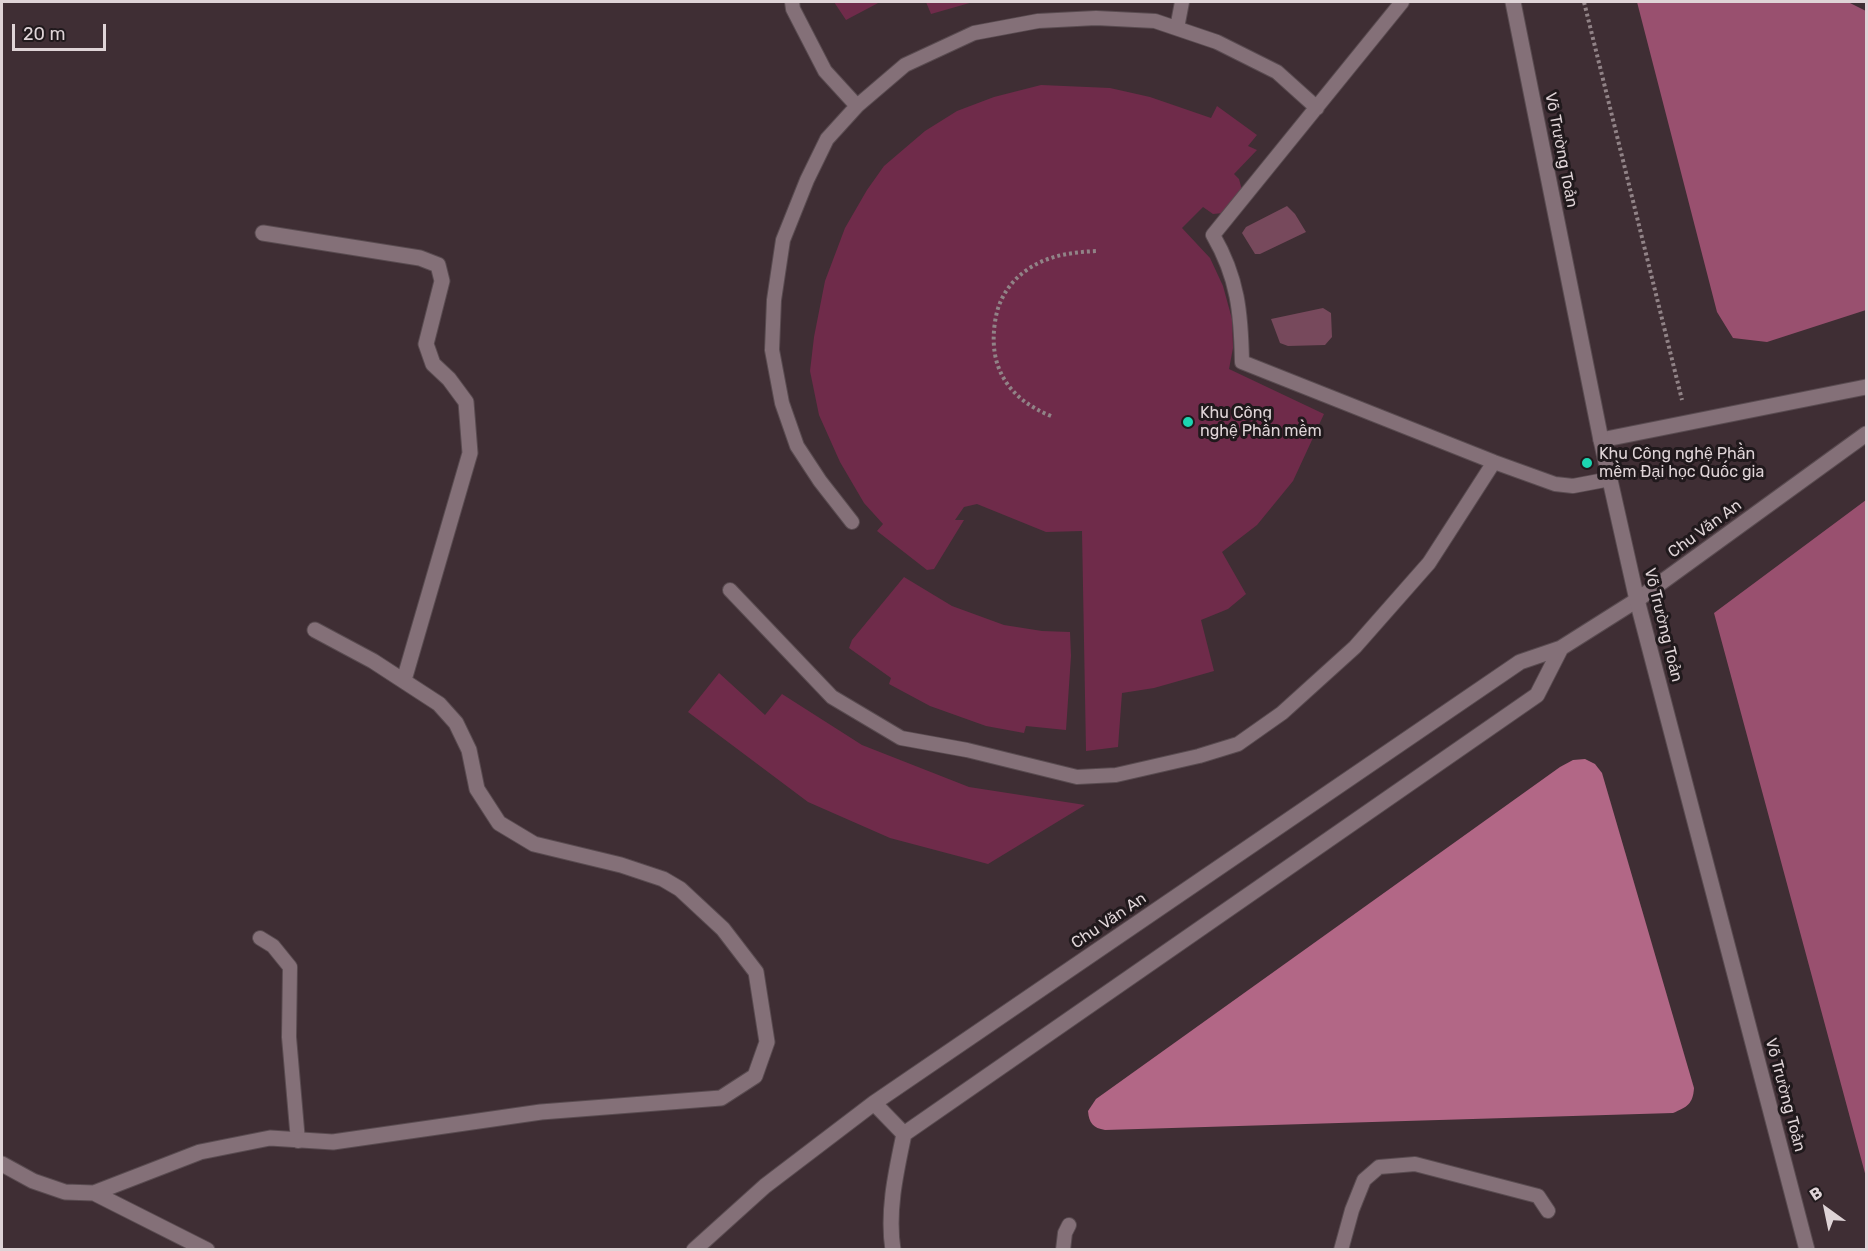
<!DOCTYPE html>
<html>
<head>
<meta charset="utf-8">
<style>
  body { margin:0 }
  #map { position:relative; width:1868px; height:1251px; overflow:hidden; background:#3f2e34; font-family:Rubik,sans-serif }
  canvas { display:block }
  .frame { position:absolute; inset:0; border:3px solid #dfd4d7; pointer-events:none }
  .north { position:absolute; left:1796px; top:1179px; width:60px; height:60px; -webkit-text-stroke:4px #20191c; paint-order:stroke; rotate:327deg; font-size:16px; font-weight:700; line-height:24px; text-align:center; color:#dfd4d7 }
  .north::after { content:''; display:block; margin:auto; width:21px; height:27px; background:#dfd4d7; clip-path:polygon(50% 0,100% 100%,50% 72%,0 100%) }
  .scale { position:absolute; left:12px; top:24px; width:94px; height:27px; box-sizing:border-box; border:3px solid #dfd4d7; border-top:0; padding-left:8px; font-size:18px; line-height:21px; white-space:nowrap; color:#dfd4d7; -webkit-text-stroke:4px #20191c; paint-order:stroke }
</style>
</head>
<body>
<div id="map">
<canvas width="1868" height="1251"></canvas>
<div class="frame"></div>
<div class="north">B</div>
<div class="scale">20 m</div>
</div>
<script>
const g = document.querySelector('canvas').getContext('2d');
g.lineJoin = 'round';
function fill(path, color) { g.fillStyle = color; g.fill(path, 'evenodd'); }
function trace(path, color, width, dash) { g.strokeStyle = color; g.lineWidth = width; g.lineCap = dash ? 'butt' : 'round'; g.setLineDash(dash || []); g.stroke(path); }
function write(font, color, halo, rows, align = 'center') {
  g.font = font + ' Rubik,sans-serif'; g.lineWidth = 6; g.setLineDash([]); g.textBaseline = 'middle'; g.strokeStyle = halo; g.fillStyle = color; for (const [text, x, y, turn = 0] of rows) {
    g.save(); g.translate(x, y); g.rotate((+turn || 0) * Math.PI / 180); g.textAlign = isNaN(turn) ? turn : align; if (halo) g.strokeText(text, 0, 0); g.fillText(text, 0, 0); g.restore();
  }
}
fill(new Path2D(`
  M 1287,206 L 1295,214 L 1306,232 L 1260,254 L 1255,254 L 1242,233 L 1246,227 Z
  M 1323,308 L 1331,313 L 1332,337 L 1325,345 L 1288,346 L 1280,343 L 1271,319 Z`), '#77495c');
fill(new Path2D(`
  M 1637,2 L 1848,2 L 1866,11 L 1866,310 L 1767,342 L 1733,338 L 1717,312 Z
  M 1866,500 L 1866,1177 L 1714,613 Z`), '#99506f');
fill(new Path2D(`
  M 1585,759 L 1595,764 L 1602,773 L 1694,1088 C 1693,1104 1687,1107 1673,1113 L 1105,1130 C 1093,1128 1089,1123 1088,1111 L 1096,1099 L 1560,767 L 1573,760 Z`), '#b26786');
fill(new Path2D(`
  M 834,2 L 880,2 L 846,20 Z
  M 926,2 L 973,2 L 931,14 Z
  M 1041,85 L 1110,88 L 1150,97 L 1211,118 L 1217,106 L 1257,135 L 1248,146 L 1257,150 L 1234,174 L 1239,179 L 1243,194 L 1223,213 L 1213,214 L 1203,207 L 1182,228 L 1210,258 L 1223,286 L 1232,319 L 1233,348 L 1229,369 L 1324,414 L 1293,481 L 1257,525 L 1222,552 L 1246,594 L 1228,609 L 1201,620 L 1214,671 L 1154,688 L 1122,693 L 1118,747 L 1086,751 L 1082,531 L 1046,532 L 977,504 L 964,507 L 955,520 L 964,520 L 934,569 L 927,570 L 877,531 L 883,524 L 864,503 L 840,462 L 819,415 L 810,371 L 814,337 L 825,281 L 845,228 L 867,190 L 884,166 L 925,131 L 957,111 L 994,97 Z
  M 904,577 L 952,606 L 1004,625 L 1042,631 L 1070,632 L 1071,656 L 1066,730 L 1026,726 L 1024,733 L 986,726 L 930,706 L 889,684 L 891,678 L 849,648 L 852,640 Z
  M 719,673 L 765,715 L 782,694 L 862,745 L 969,787 L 1085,805 L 988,864 L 890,838 L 808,802 L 688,712 Z`), '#6f2b4a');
const service = new Path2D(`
  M 792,2 L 793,9 L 825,71 L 857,106
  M 1402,2 L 1213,235 C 1238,278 1241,313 1242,362 L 1494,462 L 1555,484 L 1573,486 L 1610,479
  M 1177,28 L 1182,2
  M 852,522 L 820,481 L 797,446 L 782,403 L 772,350 L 774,300 L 783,240 L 807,180 L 827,139 L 857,106 L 905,65 L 974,33 L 1038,21 L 1096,18 L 1155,21 L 1217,42 L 1277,72 L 1317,108
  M 730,590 L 832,697 L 901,738 L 967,750 L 1077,777 L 1116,775 L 1199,756 L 1238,744 L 1282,713 L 1355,647 L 1429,563 L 1494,462
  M 260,938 L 273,946 L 290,967 L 289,1037 L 298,1141
  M 1063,1250 L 1065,1233 L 1069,1225
  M 1341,1250 L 1352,1210 L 1364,1180 L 1379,1167 L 1415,1164 L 1538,1196 L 1548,1211`);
const minor = new Path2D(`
  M 263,233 L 420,258 L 438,265 L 442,281 L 426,344 L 433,364 L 449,379 L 466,402 L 470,453 L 404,680
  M 1601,440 L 1866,387
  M 874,1103 L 904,1134
  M 2,1164 L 33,1181 L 65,1192 L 94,1193 L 200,1152 L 270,1138 L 333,1142 L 541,1112 L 721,1098 L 755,1076 L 767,1042 L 756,972 L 723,929 L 680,889 L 663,879 L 621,865 L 534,844 L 499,823 L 477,789 L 469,750 L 456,723 L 439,704 L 373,661 L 315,630
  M 94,1193 L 207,1250
  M 694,1250 L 765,1186 L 874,1103 L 1520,662 L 1561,648 L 1637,600 L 1866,434
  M 893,1250 C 887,1211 896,1172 904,1134 L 1537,695 L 1561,648`);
const tertiary = new Path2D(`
  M 1513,2 L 1601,440 L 1637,600 L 1807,1250`);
trace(service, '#594b50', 16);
trace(minor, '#594b50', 17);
trace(tertiary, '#594b50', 17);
trace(new Path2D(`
  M 1584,2 L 1682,400
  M 1051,416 C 1009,399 988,368 995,322 C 998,300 1009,282 1028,269 C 1049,255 1073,252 1098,251`), '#918387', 4, [3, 3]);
trace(service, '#847078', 14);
trace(minor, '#847078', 15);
trace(tertiary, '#847078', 15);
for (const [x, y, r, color] of [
  [1188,422,6,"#1cd5b1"],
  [1587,463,6,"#1cd5b1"]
]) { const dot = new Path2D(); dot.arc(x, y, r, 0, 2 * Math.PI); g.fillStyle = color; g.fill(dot); trace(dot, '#20191c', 2); }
write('16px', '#dfd4d7', '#20191c', [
  ["Võ Trường Toản",1561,150,79],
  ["Chu Văn An",1705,529,-36],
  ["Võ Trường Toản",1663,625,76],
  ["Chu Văn An",1109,921,-34],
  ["Võ Trường Toản",1785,1095,75]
]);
write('16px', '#dfd4d7', '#20191c', [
  ["Khu Công",1200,413],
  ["nghệ Phần mềm",1200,431],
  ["Khu Công nghệ Phần",1599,454],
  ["mềm Đại học Quốc gia",1599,472]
], 'left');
</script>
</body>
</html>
